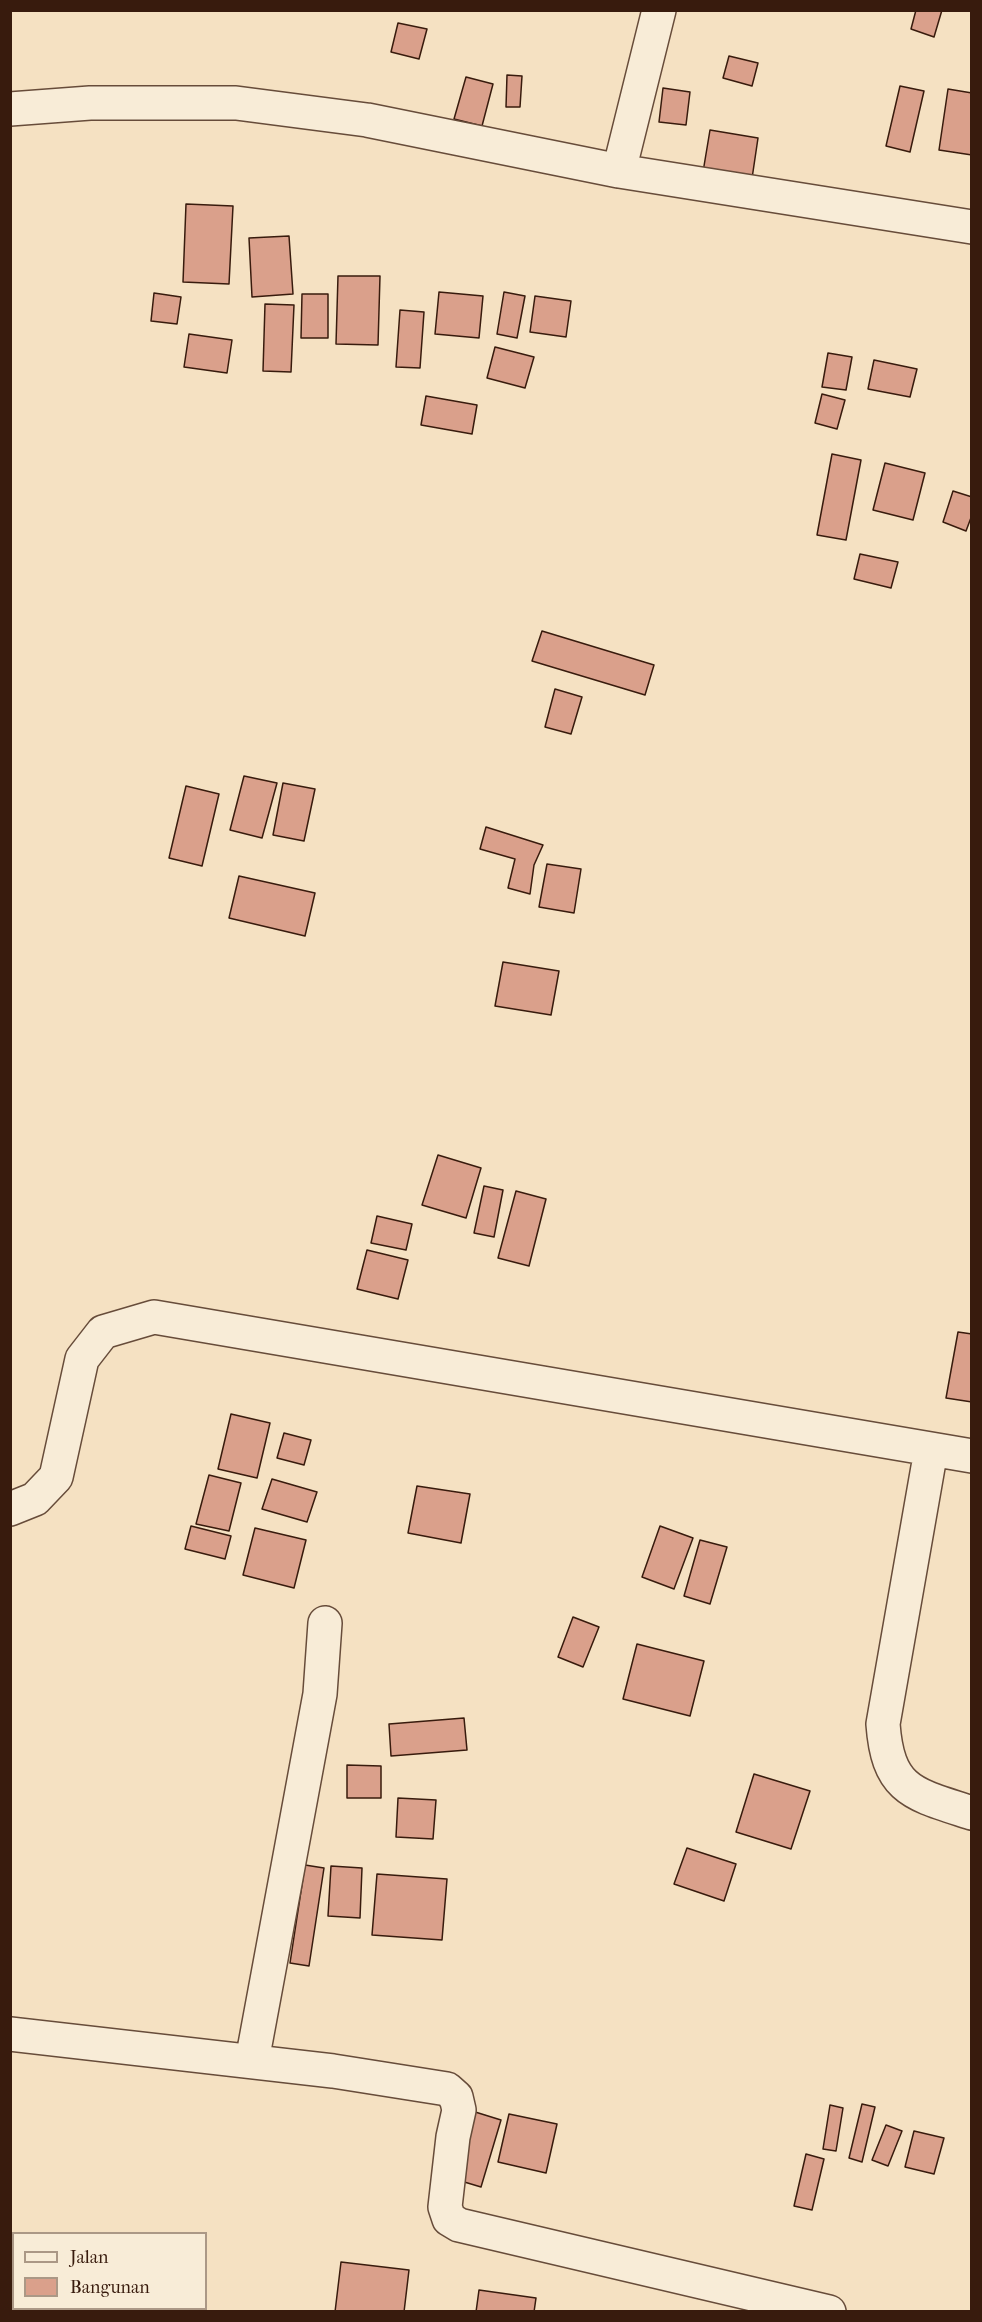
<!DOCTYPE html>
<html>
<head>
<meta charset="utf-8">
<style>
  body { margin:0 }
  #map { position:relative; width:982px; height:2322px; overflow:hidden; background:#f5e1c2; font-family:"IM FELL French Canon",serif }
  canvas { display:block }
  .frame { position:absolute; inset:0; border:12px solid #381b0d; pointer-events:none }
  .legend { position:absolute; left:12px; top:2232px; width:195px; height:78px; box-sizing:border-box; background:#f8ecd7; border:2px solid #ab9886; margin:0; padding:8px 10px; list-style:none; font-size:18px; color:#381b0d }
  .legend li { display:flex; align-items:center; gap:12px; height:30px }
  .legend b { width:30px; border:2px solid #ab9886 }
</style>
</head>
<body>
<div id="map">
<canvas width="982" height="2322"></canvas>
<div class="frame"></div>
<ul class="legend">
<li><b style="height:8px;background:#f8ecd7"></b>Jalan</li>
<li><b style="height:16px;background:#daa08b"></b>Bangunan</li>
</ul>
</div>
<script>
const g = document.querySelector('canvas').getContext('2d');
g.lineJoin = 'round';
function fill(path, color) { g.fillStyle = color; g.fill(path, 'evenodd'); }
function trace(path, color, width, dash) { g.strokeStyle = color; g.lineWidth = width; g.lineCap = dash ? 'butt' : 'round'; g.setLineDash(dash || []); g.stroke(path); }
const building = new Path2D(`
  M 916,10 L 942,10 L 934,37 L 911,29 Z
  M 398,23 L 427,29 L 419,59 L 391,52 Z
  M 729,56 L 758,63 L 752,86 L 723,78 Z
  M 507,75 L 522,76 L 520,107 L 506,107 Z
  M 466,77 L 493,84 L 482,126 L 454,119 Z
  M 900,86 L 924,91 L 910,152 L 886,146 Z
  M 663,88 L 690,92 L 686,125 L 659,122 Z
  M 948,89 L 972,93 L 972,155 L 939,150 Z
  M 710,130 L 758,138 L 750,192 L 701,184 Z
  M 186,204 L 233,206 L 229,284 L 183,282 Z
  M 289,236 L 293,294 L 252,297 L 249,238 Z
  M 338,276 L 380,276 L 378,345 L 336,344 Z
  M 439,292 L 483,296 L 479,338 L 435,334 Z
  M 504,292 L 525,296 L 517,338 L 497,334 Z
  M 154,293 L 181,297 L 177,324 L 151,321 Z
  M 302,294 L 328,294 L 328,338 L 301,338 Z
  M 535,296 L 571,301 L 566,337 L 530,332 Z
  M 265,304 L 294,305 L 291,372 L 263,371 Z
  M 400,310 L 424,312 L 420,368 L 396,367 Z
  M 189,334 L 232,340 L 227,373 L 184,367 Z
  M 495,347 L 534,357 L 525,388 L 487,378 Z
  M 828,353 L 852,357 L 846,390 L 822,387 Z
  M 874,360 L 917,369 L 910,397 L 868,389 Z
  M 822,394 L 845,400 L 837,429 L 815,423 Z
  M 426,396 L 477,405 L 472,434 L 421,425 Z
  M 832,454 L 861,460 L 846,540 L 817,535 Z
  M 885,463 L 925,473 L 913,520 L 873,510 Z
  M 953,491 L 972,497 L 972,515 L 966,531 L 943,522 Z
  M 860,554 L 898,562 L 891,588 L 854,579 Z
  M 542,631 L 654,665 L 645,695 L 532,661 Z
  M 555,689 L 582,697 L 571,734 L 545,727 Z
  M 244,776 L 277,783 L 262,838 L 230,830 Z
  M 283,783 L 315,789 L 304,841 L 273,835 Z
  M 186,786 L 219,794 L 202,866 L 169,858 Z
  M 486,827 L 543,845 L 534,865 L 530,894 L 508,888 L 515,859 L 480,849 Z
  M 547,864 L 581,869 L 574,913 L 539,907 Z
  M 239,876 L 315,893 L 305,936 L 229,918 Z
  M 503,962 L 559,971 L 551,1015 L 495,1006 Z
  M 438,1155 L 481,1168 L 466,1218 L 422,1205 Z
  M 484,1186 L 503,1190 L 494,1237 L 474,1233 Z
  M 516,1191 L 546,1199 L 529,1266 L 498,1258 Z
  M 377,1216 L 412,1224 L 406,1250 L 371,1243 Z
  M 367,1250 L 408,1260 L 398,1299 L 357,1289 Z
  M 958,1332 L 972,1334 L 972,1402 L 946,1398 Z
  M 231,1414 L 270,1423 L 257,1478 L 218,1469 Z
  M 284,1433 L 311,1440 L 304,1465 L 277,1458 Z
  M 209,1475 L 241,1483 L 229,1531 L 196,1524 Z
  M 272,1479 L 317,1492 L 307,1522 L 262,1509 Z
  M 417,1486 L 470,1494 L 461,1543 L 408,1533 Z
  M 191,1526 L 231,1536 L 225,1559 L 185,1549 Z
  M 660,1526 L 693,1538 L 674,1589 L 642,1577 Z
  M 255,1528 L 306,1540 L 294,1588 L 243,1575 Z
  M 700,1540 L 727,1547 L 710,1604 L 684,1596 Z
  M 573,1617 L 599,1627 L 583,1667 L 558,1657 Z
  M 637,1644 L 704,1661 L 690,1716 L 623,1699 Z
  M 464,1718 L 467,1750 L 391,1756 L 389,1724 Z
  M 347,1765 L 381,1766 L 381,1798 L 347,1798 Z
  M 754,1774 L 810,1791 L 791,1849 L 736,1832 Z
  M 398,1798 L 436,1800 L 433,1839 L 396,1837 Z
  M 687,1848 L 736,1864 L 724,1901 L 674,1884 Z
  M 305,1865 L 324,1868 L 309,1966 L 290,1963 Z
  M 331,1866 L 362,1868 L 360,1918 L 328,1916 Z
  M 377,1874 L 447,1879 L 442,1940 L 372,1935 Z
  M 862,2104 L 875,2107 L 862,2162 L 849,2158 Z
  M 830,2105 L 843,2108 L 836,2151 L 823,2149 Z
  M 472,2111 L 501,2120 L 481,2187 L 451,2178 Z
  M 509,2114 L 557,2124 L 546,2173 L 498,2162 Z
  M 886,2125 L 902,2131 L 888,2166 L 872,2160 Z
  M 914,2131 L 944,2138 L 934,2174 L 905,2167 Z
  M 806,2154 L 824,2159 L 812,2210 L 794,2206 Z
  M 341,2262 L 409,2270 L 404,2312 L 335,2312 Z
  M 479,2290 L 536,2298 L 534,2312 L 476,2312 Z`);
fill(building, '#daa08b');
trace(building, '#381b0d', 1.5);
const minor = new Path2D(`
  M 10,109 L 90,103 L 236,103 L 367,120 L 619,171 L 972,227
  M 619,171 L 659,10
  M 931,1450 L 883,1724 C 888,1791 913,1794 972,1813
  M 10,1509 L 35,1499 L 56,1477 L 82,1359 L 103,1332 L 154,1317 L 972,1456
  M 10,2034 L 333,2071 L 447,2089 L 456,2097 L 459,2110 L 453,2137 L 445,2207 L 449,2219 L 459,2225 L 829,2312
  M 252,2061 L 320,1694 L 325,1623`);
trace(minor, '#674c3a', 36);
trace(minor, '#f8ecd7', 33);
</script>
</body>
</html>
